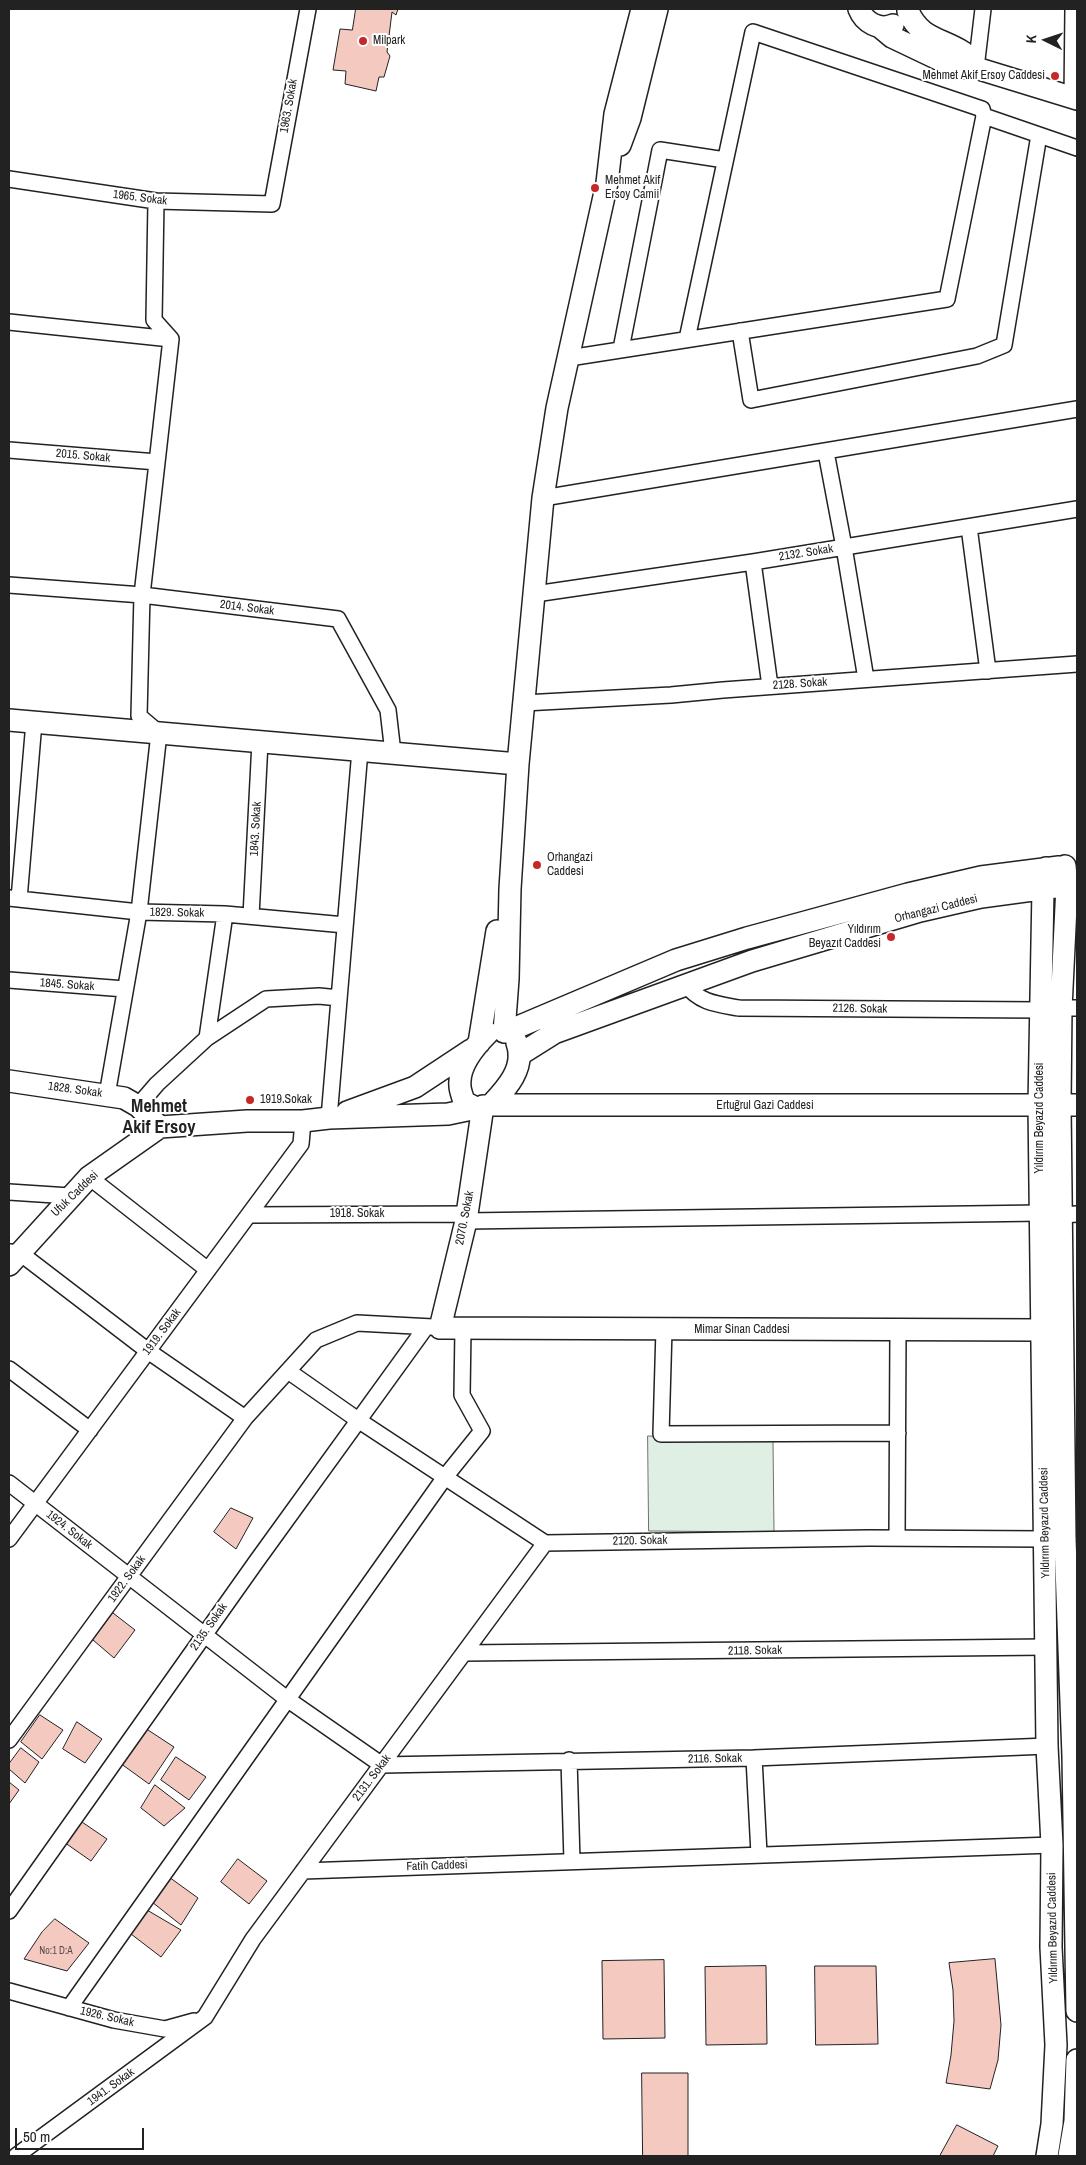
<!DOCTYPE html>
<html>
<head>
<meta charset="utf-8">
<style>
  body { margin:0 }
  #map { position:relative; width:1086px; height:2165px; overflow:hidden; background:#fff; font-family:"Archivo Narrow",sans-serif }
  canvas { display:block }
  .frame { position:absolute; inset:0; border:10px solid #222; pointer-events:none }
  .north { position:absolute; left:1021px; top:15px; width:50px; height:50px; -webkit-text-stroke:4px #fff; paint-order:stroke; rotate:274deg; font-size:14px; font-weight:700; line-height:20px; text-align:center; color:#222 }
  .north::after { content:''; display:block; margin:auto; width:18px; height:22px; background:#222; clip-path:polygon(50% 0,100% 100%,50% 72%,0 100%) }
  .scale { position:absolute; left:15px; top:2128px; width:129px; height:22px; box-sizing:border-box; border:2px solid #222; border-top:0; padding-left:6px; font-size:15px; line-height:18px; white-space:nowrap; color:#222; -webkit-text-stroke:4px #fff; paint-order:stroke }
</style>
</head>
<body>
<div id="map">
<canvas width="1086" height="2165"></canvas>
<div class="frame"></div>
<div class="north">K</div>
<div class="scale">50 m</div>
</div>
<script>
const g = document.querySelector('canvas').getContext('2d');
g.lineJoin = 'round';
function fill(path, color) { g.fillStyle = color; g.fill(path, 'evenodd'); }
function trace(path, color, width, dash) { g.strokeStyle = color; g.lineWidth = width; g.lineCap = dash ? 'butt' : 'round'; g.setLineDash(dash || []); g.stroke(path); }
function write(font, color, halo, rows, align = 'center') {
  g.font = font + ' "Archivo Narrow",sans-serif'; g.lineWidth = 4; g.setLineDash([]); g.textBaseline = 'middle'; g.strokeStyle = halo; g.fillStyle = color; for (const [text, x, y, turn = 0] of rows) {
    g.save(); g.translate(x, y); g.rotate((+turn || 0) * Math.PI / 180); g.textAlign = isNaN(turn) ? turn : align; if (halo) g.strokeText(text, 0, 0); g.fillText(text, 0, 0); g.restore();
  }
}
const green = new Path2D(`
  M 648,1436 L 773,1441 L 774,1532 L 649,1531 Z`);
fill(green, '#e0efe3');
trace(green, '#6f6f6f', 1);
const building = new Path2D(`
  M 356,9 L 398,9 L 396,15 L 392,12 L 387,52 L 390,56 L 384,77 L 379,77 L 376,91 L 345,84 L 346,71 L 333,70 L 340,29 L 352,30 Z
  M 231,1508 L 253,1518 L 236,1549 L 214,1532 Z
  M 113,1613 L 135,1630 L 114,1658 L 93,1640 Z
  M 40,1715 L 63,1730 L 42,1759 L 21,1742 Z
  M 77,1722 L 102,1739 L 85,1763 L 63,1749 Z
  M 145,1728 L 174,1747 L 149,1784 L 120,1763 Z
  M 21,1748 L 39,1762 L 25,1783 L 9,1769 L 9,1764 Z
  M 176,1757 L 206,1777 L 189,1800 L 161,1780 Z
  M 9,1782 L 19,1790 L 9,1804 Z
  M 155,1785 L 185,1808 L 164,1826 L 141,1808 Z
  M 76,1818 L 107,1839 L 91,1861 L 61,1840 Z
  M 238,1859 L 267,1881 L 249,1904 L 221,1882 Z
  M 169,1877 L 198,1898 L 181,1925 L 152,1902 Z
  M 147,1910 L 181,1930 L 161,1957 L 131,1934 Z
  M 55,1919 L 89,1943 L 67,1971 L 24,1959 L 42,1932 Z
  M 995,1959 L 1001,2025 L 998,2060 L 990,2089 L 946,2083 L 951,2055 L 954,2021 L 953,1990 L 949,1963 Z
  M 664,1960 L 665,2038 L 603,2039 L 602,1961 Z
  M 766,1966 L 767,2044 L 706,2045 L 705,1967 Z
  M 815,1966 L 876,1966 L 878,2044 L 816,2045 Z
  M 642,2073 L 688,2073 L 688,2156 L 643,2156 Z
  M 957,2125 L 998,2146 L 993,2156 L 940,2156 Z`);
fill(building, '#f3c9c0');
trace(building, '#222', 1);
const street = new Path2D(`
  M 976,68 L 983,9
  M 1072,97 L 1073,9
  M 984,116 L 1077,148
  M 9,179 L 156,201 L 272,204 L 308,9
  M 9,322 L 171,339
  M 740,331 L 751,400 L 977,356 L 1004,345 L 1039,135
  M 621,349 L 660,150 L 725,160
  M 569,358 L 947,299 L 984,116 L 982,109 L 753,32 L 687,339
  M 9,450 L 157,462
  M 826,452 L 844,547 L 866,679
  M 543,498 L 1077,409
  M 969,527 L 988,671
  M 753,562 L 770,686
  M 9,585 L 142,595 L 338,619 L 388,710 L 393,753
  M 535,594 L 753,562 L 1077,509
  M 524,703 L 671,695 L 723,690 L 1077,664
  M 9,898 L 139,912 L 225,914 L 345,925
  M 19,899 L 34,722
  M 251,916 L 260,742
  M 9,980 L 125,989
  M 686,985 C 700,1003 717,1004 739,1008 L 1040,1010
  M 1061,1008 L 1077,1008
  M 207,1038 L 225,914
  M 107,1095 L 139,912 L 159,733 L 139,716 L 142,595 L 171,339 L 154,320 L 156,201
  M 138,1106 L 157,1084 L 207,1038 L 266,999 L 319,996 L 339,998
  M 329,1118 L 360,750
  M 89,1177 L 208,1270
  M 9,1192 L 70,1196
  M 249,1215 L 466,1214
  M 1062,1215 L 1077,1214
  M 466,1221 L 1041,1213
  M 10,1252 L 20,1253 L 148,1351 L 245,1418 L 316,1340 L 357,1323 L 433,1327
  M 664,1329 L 661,1434 L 898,1433
  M 9,1369 L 90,1430
  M 288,1371 L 358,1420 L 545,1543 L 869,1538 L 1045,1539
  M 9,1483 L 287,1699 L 382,1765 L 754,1758 L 1047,1746
  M 897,1538 L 898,1330
  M 9,1539 L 301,1144 L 303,1121
  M 464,1653 L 1047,1647
  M 9,1740 L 245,1418
  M 754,1758 L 759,1854
  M 569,1760 L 572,1861
  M 303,1871 L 1052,1845
  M 9,1911 L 256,1562 L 426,1327
  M 9,1991 L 114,2020 L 165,2029 L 194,2021
  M 69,2008 L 445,1477 L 482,1431 L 462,1395 L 463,1329
  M 16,2156 L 205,2017 L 253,1939 L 545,1543`);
const secondary = new Path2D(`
  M 859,9 C 864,22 879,31 893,25
  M 908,11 C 920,39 941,38 963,52 C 968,56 972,63 976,68
  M 880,27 L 892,37 L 957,68 L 976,68 L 1077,99
  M 620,145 L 630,118 L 657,9
  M 9,720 L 518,764
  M 1065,866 L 1067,886 L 1061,1008 L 1060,1105 L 1065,1539 L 1073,1756 L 1077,2011
  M 1046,868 L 1043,889 L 1039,1105 L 1047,1746 L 1052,1845 L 1051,1947 L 1056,2045 L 1052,2124 L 1047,2156
  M 504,1032 L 508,979 L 510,889 L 518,764 L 543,498 L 557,408 L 607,183 L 615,114 L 642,9
  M 506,1032 L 676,960 L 747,938 L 908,894 L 981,877 L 1059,867
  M 479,1043 L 497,931
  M 519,1055 L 554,1033 L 752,961 L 920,911 L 981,897 L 1055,887
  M 9,1081 L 124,1098 L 138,1106 L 160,1127
  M 491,1105 C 506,1089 526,1068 517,1043
  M 483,1106 L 466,1221 L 440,1328 L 1043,1330 L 1057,1327
  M 474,1107 L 464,1102 C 463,1097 460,1091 460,1086 C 458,1066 475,1046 488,1033
  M 347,1112 L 415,1087 L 471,1050
  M 9,1265 L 89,1177 L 160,1127 L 247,1121 L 303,1121 L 329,1118 L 448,1114 L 491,1105 L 1077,1105
  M 1069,2156 L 1075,2121 L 1077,2060`);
trace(street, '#222', 18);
trace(secondary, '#222', 24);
trace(street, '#fff', 15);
trace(secondary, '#fff', 21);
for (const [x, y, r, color] of [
  [363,41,5,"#c62828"],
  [1055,76,5,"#c62828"],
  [595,188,5,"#c62828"],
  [537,865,5,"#c62828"],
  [891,937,5,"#c62828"],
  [250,1100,5,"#c62828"]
]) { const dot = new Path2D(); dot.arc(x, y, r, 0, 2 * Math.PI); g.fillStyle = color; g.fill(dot); trace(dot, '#fff', 2); }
write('10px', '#564c4a', null, [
  ["No:1 D:A",56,1951]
]);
write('12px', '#222', '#fff', [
  ["Milpark",373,41],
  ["Mehmet Akif Ersoy Caddesi",1045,76,"right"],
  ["Mehmet Akif",605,181],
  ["Ersoy Camii",605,195],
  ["Orhangazi",547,858],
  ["Caddesi",547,872],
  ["Yıldırım",881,930,"right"],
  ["Beyazıt Caddesi",881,944,"right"],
  ["1919.Sokak",260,1100]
], 'left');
write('12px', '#222', '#fff', [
  ["1963. Sokak",289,106,-80],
  ["1965. Sokak",140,198,7],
  ["2015. Sokak",83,456,5],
  ["2132. Sokak",806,553,-9],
  ["2014. Sokak",247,608,7],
  ["2128. Sokak",800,684,-4],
  ["1843. Sokak",256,829,-87],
  ["Orhangazi Caddesi",936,909,-14],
  ["1829. Sokak",177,913,1],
  ["1845. Sokak",67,985,4],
  ["2126. Sokak",860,1009,1],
  ["1828. Sokak",75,1090,8],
  ["Ertuğrul Gazi Caddesi",765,1106],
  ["Yıldırım Beyazıd Caddesi",1040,1118,-90],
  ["Ufuk Caddesi",75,1194,-44],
  ["1918. Sokak",357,1214],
  ["2070. Sokak",465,1218,-79],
  ["Mimar Sinan Caddesi",742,1330],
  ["1919. Sokak",162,1332,-53],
  ["Yıldırım Beyazıd Caddesi",1045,1523,-91],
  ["1924. Sokak",69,1530,38],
  ["2120. Sokak",640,1541,-1],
  ["1922. Sokak",127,1579,-54],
  ["2135. Sokak",209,1627,-55],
  ["2118. Sokak",755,1651,-1],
  ["2116. Sokak",715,1759,-1],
  ["2131. Sokak",372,1778,-53],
  ["Fatih Caddesi",437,1866,-2],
  ["Yıldırım Beyazıd Caddesi",1053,1928,-91],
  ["1926. Sokak",107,2017,13],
  ["1941. Sokak",111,2087,-36]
]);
write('bold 18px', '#222', '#fff', [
  ["Mehmet",159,1107],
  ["Akif Ersoy",159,1128]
]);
</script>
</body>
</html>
